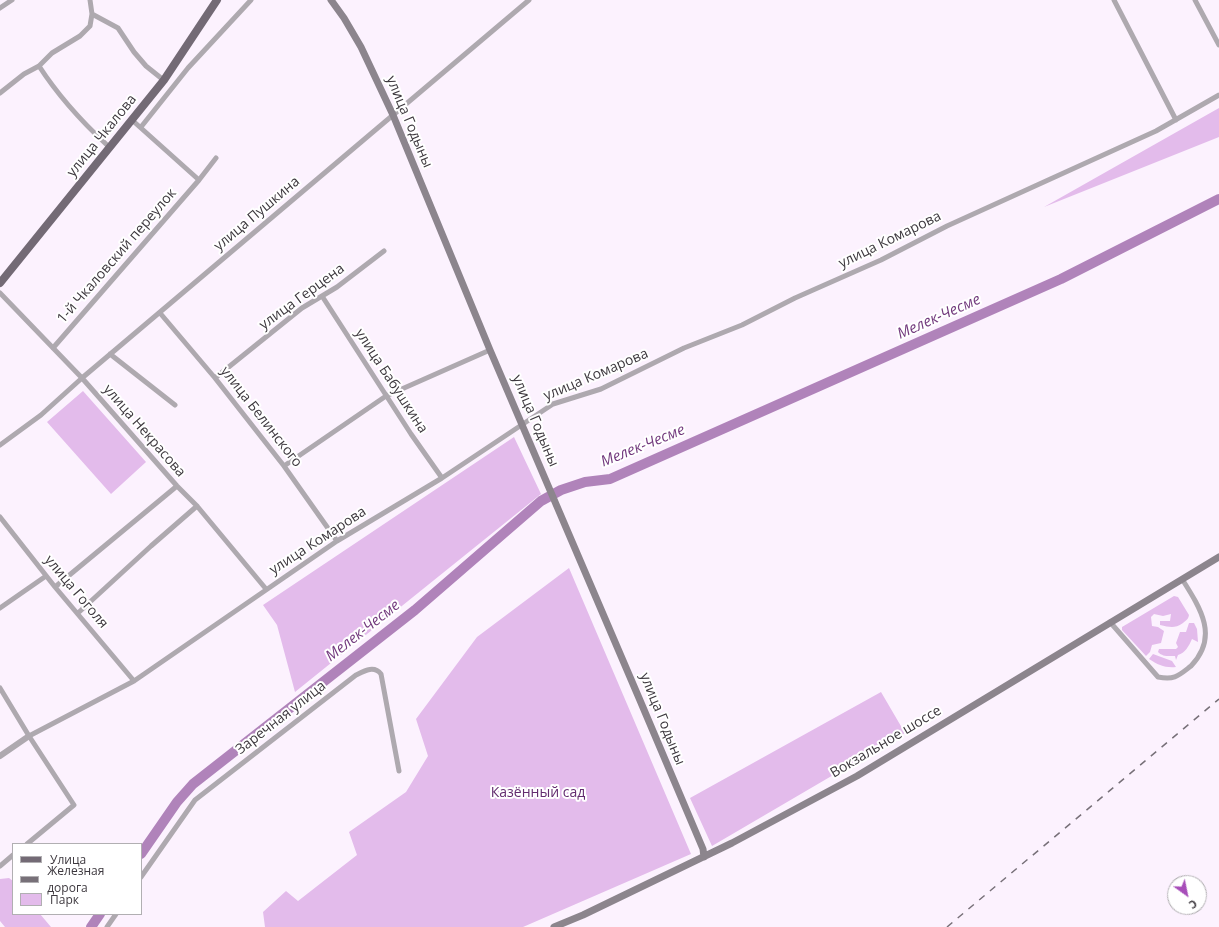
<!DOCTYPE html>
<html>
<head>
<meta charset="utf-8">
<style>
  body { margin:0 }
  #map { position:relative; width:1219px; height:927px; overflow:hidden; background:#fcf2fe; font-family:"Open Sans",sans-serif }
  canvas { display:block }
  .legend { position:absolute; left:12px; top:843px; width:130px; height:72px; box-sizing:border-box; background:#fff; border:1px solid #b1afb2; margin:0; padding:5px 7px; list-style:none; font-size:12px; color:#3d383e }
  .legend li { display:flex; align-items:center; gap:8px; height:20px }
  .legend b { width:20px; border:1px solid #b1afb2 }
  .north { position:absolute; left:1167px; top:875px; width:40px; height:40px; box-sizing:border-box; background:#fff; border:1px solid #b1afb2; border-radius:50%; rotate:147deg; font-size:11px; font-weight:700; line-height:16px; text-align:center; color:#3d383e }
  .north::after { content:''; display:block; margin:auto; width:14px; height:18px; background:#a74db9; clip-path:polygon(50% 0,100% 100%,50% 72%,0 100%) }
</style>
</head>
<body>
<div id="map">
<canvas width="1219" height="927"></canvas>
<ul class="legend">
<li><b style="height:5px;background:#736a75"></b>Улица</li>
<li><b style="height:5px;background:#777078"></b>Железная дорога</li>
<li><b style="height:11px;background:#e3bbeb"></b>Парк</li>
</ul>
<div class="north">С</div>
</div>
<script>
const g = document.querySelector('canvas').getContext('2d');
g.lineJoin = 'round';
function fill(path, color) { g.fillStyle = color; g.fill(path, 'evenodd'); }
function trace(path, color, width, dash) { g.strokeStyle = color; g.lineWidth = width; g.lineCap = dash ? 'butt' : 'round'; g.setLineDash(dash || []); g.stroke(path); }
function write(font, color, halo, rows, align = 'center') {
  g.font = font + ' "Open Sans",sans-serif'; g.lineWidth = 4; g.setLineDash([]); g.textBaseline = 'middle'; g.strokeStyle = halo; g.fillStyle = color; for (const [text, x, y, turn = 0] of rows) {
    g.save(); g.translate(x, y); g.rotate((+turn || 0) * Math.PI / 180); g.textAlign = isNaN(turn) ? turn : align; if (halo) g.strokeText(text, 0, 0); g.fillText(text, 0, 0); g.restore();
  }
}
fill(new Path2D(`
  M 1219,108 L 1219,137 L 1044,207 Z
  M 83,391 L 146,462 L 111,494 L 47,422 Z
  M 514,437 L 541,494 L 295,692 L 277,625 L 263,605 Z
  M 569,568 L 691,854 L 523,927 L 265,927 L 263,912 L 286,891 L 298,901 L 357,855 L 349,832 L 406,792 L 428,756 L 416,719 L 477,637 Z
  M 1174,596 L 1178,597 L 1189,615 C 1188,620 1186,620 1183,623 C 1174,629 1170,627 1160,625 L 1160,621 L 1170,621 L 1171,614 L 1163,616 L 1154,614 L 1151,617 L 1152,626 L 1158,627 L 1164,631 L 1161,643 L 1152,645 L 1150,652 L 1146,656 L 1122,630 L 1122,627 Z
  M 1189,623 L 1194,623 L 1197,629 L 1198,642 L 1192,639 C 1189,646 1185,653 1178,655 L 1176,660 L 1175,656 C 1168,656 1163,657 1158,652 L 1159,649 L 1176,649 L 1178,647 L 1176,643 L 1180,632 L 1186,632 Z
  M 1153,654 L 1172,661 L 1176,667 C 1165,668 1158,665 1149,659 Z
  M 881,692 L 905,733 L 712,846 L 690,798 Z
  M 9,878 L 13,881 L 13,914 L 40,914 L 51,927 L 5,927 L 0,921 L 0,879 Z`), '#e3bbeb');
trace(new Path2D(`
  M 141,854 L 177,802 L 193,784 L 415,610 L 541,501 L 561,490 L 585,482 L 610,479 L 1061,279 L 1219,199
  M 91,927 L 100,914`), '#b083ba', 10);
trace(new Path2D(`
  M 1114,0 L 1176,120
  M 1195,0 L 1219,45
  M 0,8 L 12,0
  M 92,14 L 118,28 L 134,52 L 146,66 L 161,78
  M 39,66 C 59,97 80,120 107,145
  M 0,93 L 24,74 L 39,66 L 52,53 L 80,36 L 90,26 L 92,14 L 90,0
  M 132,120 L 199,180
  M 141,127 L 188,68 L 251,0
  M 0,293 L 82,378 L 177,486 L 197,506 L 266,589
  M 322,296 L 411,434 L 442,478
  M 160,313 L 215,378 L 284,466 L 337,541
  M 53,348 L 199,180 L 216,158
  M 110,354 L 175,405
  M 215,378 L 302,308 L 337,287 L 384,251
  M 0,445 L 41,415 L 82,378 L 529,0
  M 284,466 L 386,396 L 490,350
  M 0,517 L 55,587 L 134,681
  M 55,587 L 177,486
  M 0,608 L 46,576
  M 78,613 L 151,546 L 197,506
  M 1110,622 L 1158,677 C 1175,680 1178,676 1191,666 C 1219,637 1201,609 1182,579
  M 0,688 L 29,736 L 74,805 L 27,844
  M 29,736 L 134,681 L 337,541 L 442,478 L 553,404 L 601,389 L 684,348 L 742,325 L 795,298 L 881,260 L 947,226 L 1156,131 L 1219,95
  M 0,866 L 13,855
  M 141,877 L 195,800 L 356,675 C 364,671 374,665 381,674 L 399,771
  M 107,927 L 116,914`), '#aea9af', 5);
trace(new Path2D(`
  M 0,756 L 29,736`), '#aea9af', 6);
trace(new Path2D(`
  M 331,0 L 344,18 L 361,47 L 393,115 L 490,350 L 639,698 L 703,849 L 704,857
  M 554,927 L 583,915 L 732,843 L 857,776 L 1219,557`), '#8c858d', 7);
trace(new Path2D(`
  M 0,283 L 164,80 L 217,0`), '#736a75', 8);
trace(new Path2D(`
  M 947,927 L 1219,699`), '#777078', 1.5, [7, 7]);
write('14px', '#3d383e', '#fff', [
  ["улица Годыны",409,122,67],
  ["улица Чкалова",102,136,-51],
  ["улица Пушкина",257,214,-40],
  ["улица Комарова",890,240,-26],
  ["1-й Чкаловский переулок",117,256,-49],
  ["улица Герцена",302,297,-36],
  ["улица Комарова",596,375,-23],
  ["улица Бабушкина",391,381,57],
  ["улица Белинского",261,417,52],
  ["улица Годыны",535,421,67],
  ["улица Некрасова",144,431,49],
  ["улица Комарова",318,541,-33],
  ["улица Гоголя",76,592,50],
  ["Заречная улица",281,718,-38],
  ["улица Годыны",662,719,68],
  ["Вокзальное шоссе",886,742,-31]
]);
write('14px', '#632c6f', '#fff', [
  ["Казённый сад",538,793]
]);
write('italic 15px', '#72397d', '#fff', [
  ["Мелек-Чесме",939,317,-24],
  ["Мелек-Чесме",643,446,-22],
  ["Мелек-Чесме",363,631,-38]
]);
</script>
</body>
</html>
